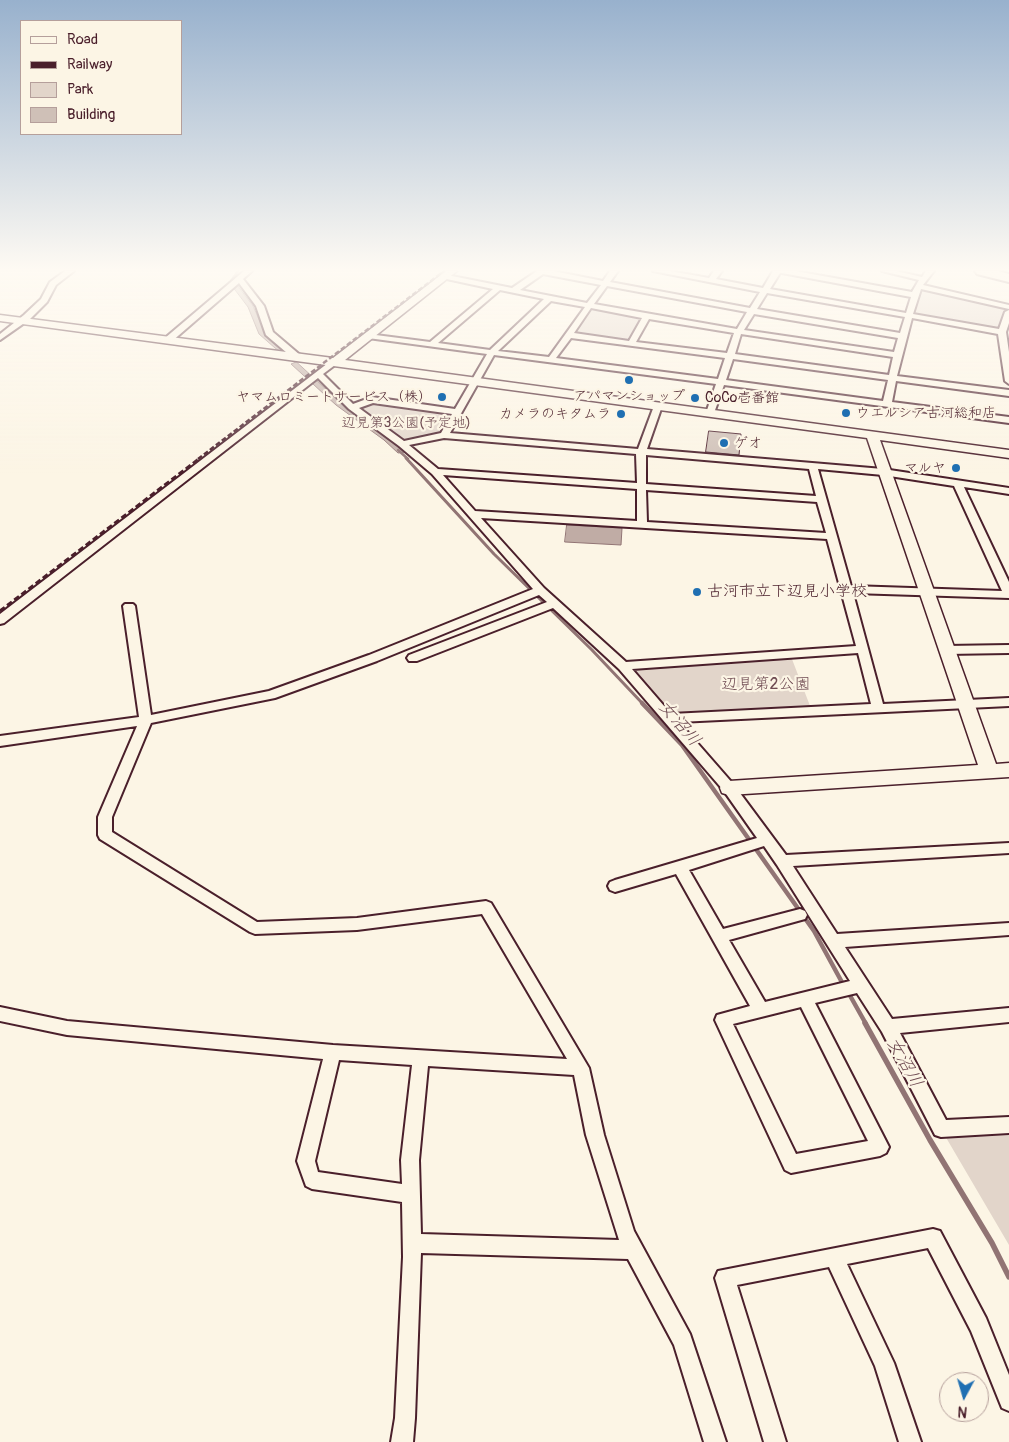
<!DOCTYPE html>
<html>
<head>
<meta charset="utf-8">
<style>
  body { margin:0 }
  #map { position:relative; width:1009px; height:1442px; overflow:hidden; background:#fcf5e5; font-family:Pangolin,sans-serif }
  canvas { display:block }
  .legend { position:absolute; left:20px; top:20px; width:162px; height:115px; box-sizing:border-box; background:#fcf5e5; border:1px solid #b59f9b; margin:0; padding:6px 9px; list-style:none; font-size:15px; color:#4a1f2b }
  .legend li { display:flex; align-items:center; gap:10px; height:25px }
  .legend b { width:25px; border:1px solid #b59f9b }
  .north { position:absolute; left:939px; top:1372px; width:50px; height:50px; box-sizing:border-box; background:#fcf5e5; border:1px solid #b59f9b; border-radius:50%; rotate:186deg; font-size:14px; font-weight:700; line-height:20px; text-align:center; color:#4a1f2b }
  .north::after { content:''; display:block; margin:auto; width:18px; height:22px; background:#1f6fb2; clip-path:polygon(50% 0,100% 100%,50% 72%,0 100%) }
</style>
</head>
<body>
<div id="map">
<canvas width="1009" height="1442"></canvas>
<ul class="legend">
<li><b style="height:6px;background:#fcf5e5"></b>Road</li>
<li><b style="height:6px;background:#4a1f2b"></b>Railway</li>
<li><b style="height:14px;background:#e2d5ca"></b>Park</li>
<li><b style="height:14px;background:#cfc0b7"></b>Building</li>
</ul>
<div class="north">N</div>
</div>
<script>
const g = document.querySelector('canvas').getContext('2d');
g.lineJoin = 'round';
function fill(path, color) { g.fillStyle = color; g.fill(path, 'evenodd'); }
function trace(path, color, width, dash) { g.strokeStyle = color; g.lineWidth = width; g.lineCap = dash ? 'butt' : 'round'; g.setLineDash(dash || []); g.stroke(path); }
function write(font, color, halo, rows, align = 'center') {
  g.font = font + ' Pangolin,"Klee One",sans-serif'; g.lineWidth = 4.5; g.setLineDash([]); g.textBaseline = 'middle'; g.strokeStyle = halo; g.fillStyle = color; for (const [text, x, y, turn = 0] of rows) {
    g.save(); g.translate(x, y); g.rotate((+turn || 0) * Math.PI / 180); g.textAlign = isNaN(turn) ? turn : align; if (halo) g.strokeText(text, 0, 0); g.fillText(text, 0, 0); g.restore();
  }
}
fill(new Path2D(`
  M 918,286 L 1009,307 L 1002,332 L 909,316 Z
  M 588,307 L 646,317 L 631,344 L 568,335 Z
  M 372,400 L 457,412 L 444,435 L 402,444 L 352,407 Z
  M 790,654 L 812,711 L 670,718 L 623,666 Z
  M 1009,1125 L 1009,1245 L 941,1129 Z`), '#e2d5ca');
const water = new Path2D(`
  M 234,281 L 253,306 L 265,333 L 341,403 L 405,452 L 398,453 L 384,440 L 336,405 L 291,364 L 296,362 L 275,348 L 259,334 L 248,307 L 229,282 Z
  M 567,525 L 622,528 L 621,545 L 565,542 Z`);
fill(water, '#c0aca5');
trace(water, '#917474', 1);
trace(new Path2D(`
  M 233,284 L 231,281 L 238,271
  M 398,450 L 408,459`), '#917474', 2.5);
trace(new Path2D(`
  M 406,458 L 494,554 L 592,650 L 643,704`), '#917474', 3);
trace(new Path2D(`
  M 642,703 L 682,745 L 814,931 L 844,986
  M 848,992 L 866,1024`), '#917474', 4.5);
trace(new Path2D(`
  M 865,1023 L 930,1140 L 992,1243 L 1009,1277`), '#917474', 5.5);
const building = new Path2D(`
  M 709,431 L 741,434 L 739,455 L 706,452 Z`);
fill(building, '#cfc0b7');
trace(building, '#4a1f2b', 1);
const street = new Path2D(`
  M 65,271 L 74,271 L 56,285 L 47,302 L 30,319 L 0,340 L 0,334 L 24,315 L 41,299 L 50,282 Z
  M 244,271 L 252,271 L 243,279 L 264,306 L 273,332 L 300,355 L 300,359 L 294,359 L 266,335 L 256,306 L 239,283 L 171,342 L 165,342 L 165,338 Z
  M 537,271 L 553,271 L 603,281 L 610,271 L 618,271 L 610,282 L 750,308 L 760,292 L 653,271 L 670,271 L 709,278 L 714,271 L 722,271 L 716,279 L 763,288 L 773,271 L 795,271 L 912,292 L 919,280 L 882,271 L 896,271 L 922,277 L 926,271 L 934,271 L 923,285 L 1009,305 L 1009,309 L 921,289 L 913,314 L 999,329 L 1005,312 L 1009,310 L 1009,323 L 1006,332 L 1009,352 L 1009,384 L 1005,381 L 998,334 L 912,318 L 897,376 L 1009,390 L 1009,396 L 896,381 L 892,402 L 1009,417 L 1009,423 L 724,385 L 714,413 L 710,416 L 706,413 L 716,384 L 494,355 L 450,433 L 638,449 L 654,406 L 658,403 L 662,406 L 647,449 L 883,469 L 1009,488 L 1009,494 L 964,487 L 1009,582 L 1009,598 L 853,593 L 883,704 L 1009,698 L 1009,706 L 679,722 L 734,785 L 786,855 L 1009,843 L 1009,853 L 793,866 L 837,934 L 1009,923 L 1009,935 L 845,947 L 892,1019 L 1009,1008 L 1009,1022 L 900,1033 L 946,1120 L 1009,1117 L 1009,1133 L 941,1137 L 935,1135 L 882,1032 L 857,993 L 815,1003 L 889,1147 L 886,1153 L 880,1156 L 791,1173 L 785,1170 L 715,1020 L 717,1015 L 750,1006 L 676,874 L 615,892 L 610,890 L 608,886 L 610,882 L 615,880 L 757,838 L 724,791 L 619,669 L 553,608 L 417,661 L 409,661 L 407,658 L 409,655 L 547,602 L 539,595 L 377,661 L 275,698 L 151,723 L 112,817 L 112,832 L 257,922 L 357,918 L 486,901 L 491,903 L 589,1068 L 604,1135 L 634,1231 L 690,1334 L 726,1442 L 704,1442 L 674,1345 L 628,1259 L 421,1253 L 415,1418 L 413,1442 L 391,1442 L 395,1418 L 403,1257 L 402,1202 L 312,1189 L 306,1186 L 297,1161 L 323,1059 L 67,1035 L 0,1021 L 0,1007 L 67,1021 L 333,1045 L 567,1059 L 482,914 L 357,930 L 255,934 L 250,932 L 100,839 L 98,835 L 98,817 L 137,726 L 0,746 L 0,736 L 139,717 L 123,606 L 125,604 L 133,604 L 135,606 L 151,715 L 269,691 L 369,655 L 533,589 L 432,474 L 399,446 L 349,409 L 318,378 L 4,623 L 0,624 L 0,614 L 332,360 L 339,362 L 323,374 L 353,404 L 372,397 L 455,409 L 487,354 L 368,338 L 364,336 L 368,334 L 430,342 L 493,289 L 442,278 L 442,274 L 512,288 ZM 780,273 L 782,273 L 911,297 L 906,313 L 770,289 ZM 543,274 L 601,285 L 587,303 L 520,290 ZM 607,286 L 747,312 L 737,329 L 594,304 ZM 500,290 L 544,299 L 490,350 L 438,343 ZM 767,293 L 905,317 L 900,333 L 757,309 ZM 551,301 L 585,307 L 549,357 L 498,351 ZM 591,308 L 642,318 L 629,341 L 574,333 ZM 754,314 L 898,338 L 894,352 L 744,330 ZM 649,319 L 734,333 L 727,353 L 636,342 ZM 741,334 L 893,357 L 889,375 L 735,354 ZM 571,338 L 725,358 L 718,379 L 556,358 ZM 733,359 L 888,380 L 883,401 L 726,380 ZM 373,403 L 452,414 L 441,433 L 404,441 L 359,408 ZM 444,438 L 636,454 L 637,483 L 438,469 L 409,445 ZM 646,455 L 809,469 L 816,496 L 646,484 ZM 818,469 L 883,475 L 954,486 L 1002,591 L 851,586 ZM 443,475 L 637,489 L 637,521 L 475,511 ZM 646,490 L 817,502 L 826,533 L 647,522 ZM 481,518 L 827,539 L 856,646 L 626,662 L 544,588 ZM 858,653 L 871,704 L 671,714 L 632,669 ZM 764,846 L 777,865 L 850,981 L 765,1002 L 729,940 L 805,919 L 807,915 L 805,911 L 800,909 L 723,929 L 689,870 ZM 801,1007 L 868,1141 L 796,1154 L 733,1024 ZM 339,1060 L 412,1065 L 401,1160 L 402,1184 L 318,1172 L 315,1161 ZM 428,1066 L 574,1075 L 586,1135 L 619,1240 L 421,1234 L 419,1160 Z
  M 1009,645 L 1009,653 L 946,654 L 940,650 L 946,646 Z
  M 933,1229 L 940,1231 L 986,1318 L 1009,1375 L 1009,1411 L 1002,1408 L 971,1331 L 928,1248 L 847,1264 L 894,1363 L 921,1442 L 899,1442 L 875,1366 L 829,1267 L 737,1285 L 786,1442 L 764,1442 L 715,1278 L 718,1271 Z`);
const secondary = new Path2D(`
  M 446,271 L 457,271 L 345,360 L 1009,450 L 1009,458 L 880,440 L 996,764 L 1009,763 L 1009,777 L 729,795 L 722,793 L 720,788 L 722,783 L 729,781 L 978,765 L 867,438 L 0,321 L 0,315 L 333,358 Z`);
const highway = new Path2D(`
  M 975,271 L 998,271 L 1009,274 L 1009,282 L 977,274 Z`);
trace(street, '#4a1f2b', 4);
trace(secondary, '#4a1f2b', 3);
trace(highway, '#4a1f2b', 4);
fill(street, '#fcf5e5');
fill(secondary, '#fcf5e5');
fill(highway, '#fcf5e5');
trace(new Path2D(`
  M 198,459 L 444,271`), '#4a1f2b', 2.5, [5, 2.5]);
trace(new Path2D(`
  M 0,611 L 200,458`), '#4a1f2b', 3, [6, 3]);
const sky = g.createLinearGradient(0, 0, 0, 473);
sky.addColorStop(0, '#98b1cd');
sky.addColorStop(0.57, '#fefaf3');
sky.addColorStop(1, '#fefaf300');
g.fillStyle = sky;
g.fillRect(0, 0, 1009, 473);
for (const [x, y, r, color] of [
  [629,380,5,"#1f6fb2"],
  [442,397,5,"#1f6fb2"],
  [695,398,5,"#1f6fb2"],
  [846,413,5,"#1f6fb2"],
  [621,414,5,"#1f6fb2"],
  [724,443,5,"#1f6fb2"],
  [956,468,5,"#1f6fb2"],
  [697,592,5,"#1f6fb2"]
]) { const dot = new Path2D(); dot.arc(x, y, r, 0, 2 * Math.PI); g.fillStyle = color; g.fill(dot); trace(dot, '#fcf5e5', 2); }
write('14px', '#4a1f2b', '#fcf5e5', [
  ["アパマンショップ",629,396,"center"],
  ["ヤマムロミートサービス（株）",432,397],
  ["CoCo壱番館",705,398,"left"],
  ["ウエルシア古河総和店",856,413,"left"],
  ["カメラのキタムラ",611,414],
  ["ゲオ",734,443,"left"],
  ["マルヤ",946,468]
], 'right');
write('14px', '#704c53', '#fcf5e5', [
  ["辺見第3公園(予定地)",406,423]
]);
write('16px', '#4a1f2b', '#fcf5e5', [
  ["古河市立下辺見小学校",707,592]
], 'left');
write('16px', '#704c53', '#fcf5e5', [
  ["辺見第2公園",766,685]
]);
write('italic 18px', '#6d4950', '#fcf5e5', [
  ["女沼川",679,724,49],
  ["女沼川",904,1063,61]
]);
</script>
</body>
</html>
